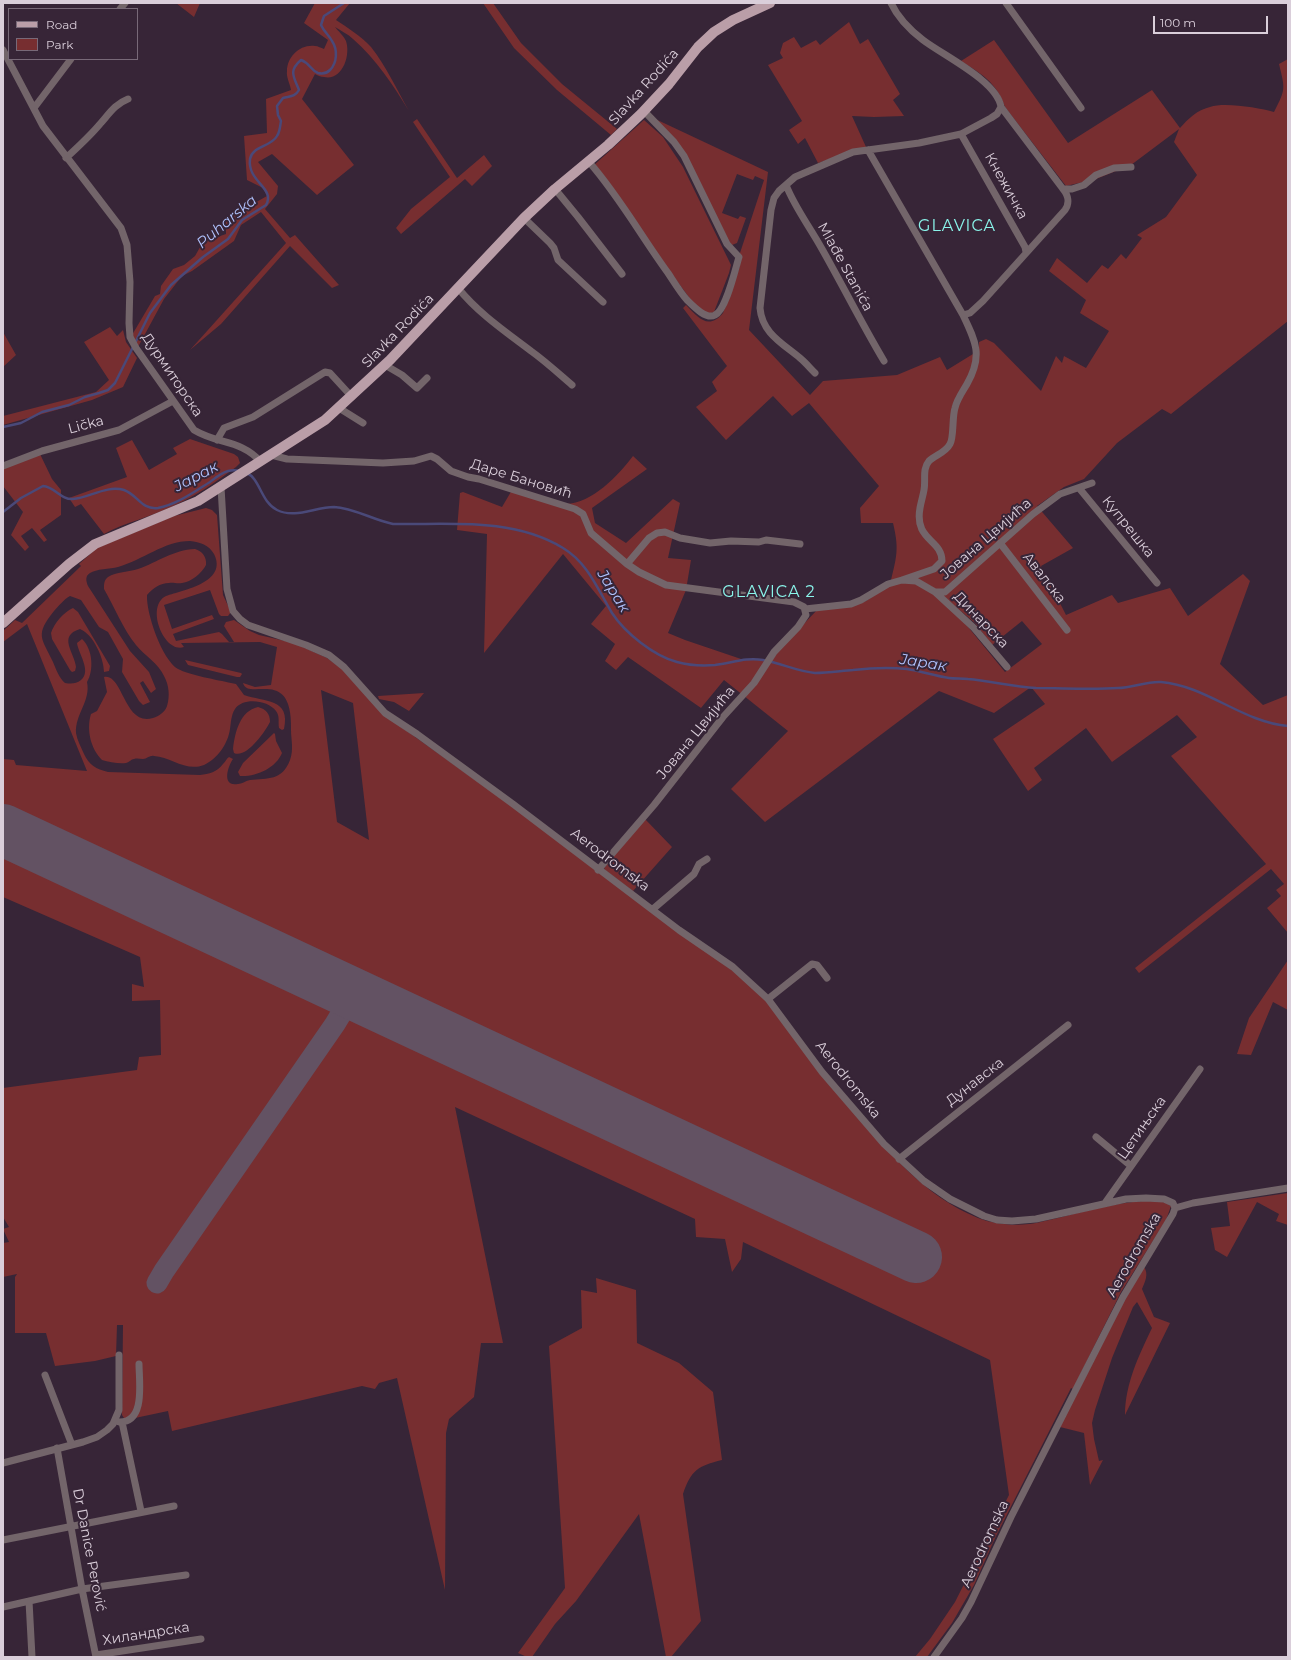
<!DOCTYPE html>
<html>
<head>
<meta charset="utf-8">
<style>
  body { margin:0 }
  #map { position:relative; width:1291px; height:1660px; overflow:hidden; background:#372537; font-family:Montserrat,sans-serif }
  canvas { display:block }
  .frame { position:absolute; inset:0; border:4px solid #daceda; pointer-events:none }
  .legend { position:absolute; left:8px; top:8px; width:130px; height:52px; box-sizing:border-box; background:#372537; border:1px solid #786978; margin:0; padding:5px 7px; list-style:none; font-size:12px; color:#daceda }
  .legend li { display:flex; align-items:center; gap:8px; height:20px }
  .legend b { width:20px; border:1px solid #786978 }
  .scale { position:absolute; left:1153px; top:16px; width:115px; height:18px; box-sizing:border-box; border:2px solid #daceda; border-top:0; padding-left:5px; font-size:12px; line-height:14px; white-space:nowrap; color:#daceda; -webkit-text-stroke:3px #372537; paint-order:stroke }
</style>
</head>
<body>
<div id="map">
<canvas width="1291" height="1660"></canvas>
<div class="frame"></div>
<ul class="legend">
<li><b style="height:5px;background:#ba9ea8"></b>Road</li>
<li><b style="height:11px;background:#772e30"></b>Park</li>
</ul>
<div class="scale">100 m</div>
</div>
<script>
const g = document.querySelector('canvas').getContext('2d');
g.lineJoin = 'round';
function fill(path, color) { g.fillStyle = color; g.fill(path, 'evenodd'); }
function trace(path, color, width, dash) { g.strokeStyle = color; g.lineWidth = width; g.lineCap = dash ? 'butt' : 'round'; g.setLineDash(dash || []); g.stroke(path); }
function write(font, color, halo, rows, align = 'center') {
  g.font = font + ' Montserrat,sans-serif'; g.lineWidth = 4; g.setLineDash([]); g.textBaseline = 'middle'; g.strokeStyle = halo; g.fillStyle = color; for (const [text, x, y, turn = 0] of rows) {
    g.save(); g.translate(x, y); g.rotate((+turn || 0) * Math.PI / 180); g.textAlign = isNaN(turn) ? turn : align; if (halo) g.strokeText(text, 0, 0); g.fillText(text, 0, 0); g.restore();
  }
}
fill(new Path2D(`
  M 176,3 L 200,3 L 194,17 Z
  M 315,3 L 350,3 L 336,20 C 348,28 361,36 371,47 C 386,66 397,90 409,111 C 393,85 376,59 353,39 C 348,34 341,31 335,27 C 338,31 344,36 346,41 C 351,56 342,81 324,77 C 321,77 317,75 315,74 L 302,99 L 354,165 L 317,195 L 272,154 L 258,162 L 278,186 L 277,194 L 265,209 L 290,238 L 295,235 L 339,285 L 332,288 L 290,246 L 221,324 L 190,350 L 286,243 L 261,212 L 241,225 L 234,241 L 192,271 L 182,276 L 164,299 L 138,347 L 132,335 L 155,296 L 160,294 L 161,286 L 173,269 L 184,265 L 195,256 L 203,242 L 226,234 L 226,219 L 267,196 L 263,188 L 247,180 L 244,136 L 267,133 L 266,99 L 291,90 C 290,84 286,77 287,71 C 287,57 300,44 315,46 C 318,46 321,48 324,49 L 328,40 L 304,23 Z
  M 483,3 L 493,3 L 521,43 L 562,84 L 617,129 L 611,135 L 557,90 L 514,48 Z
  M 849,22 L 860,44 L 868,39 L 900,94 L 893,100 L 904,116 L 874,117 L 852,116 L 866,147 L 818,163 L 805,138 L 798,144 L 789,130 L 802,121 L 768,65 L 783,58 L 780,53 L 783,43 L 794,37 L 801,48 L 816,40 L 820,45 Z
  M 994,40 L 1068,143 L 1152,90 L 1180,128 C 1188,119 1197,110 1210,107 C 1225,102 1259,108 1274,112 C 1286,89 1285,89 1279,64 L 1288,59 L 1288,321 L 1171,414 L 1162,409 L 1117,443 L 1084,479 L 1064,487 L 1037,506 L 1073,548 L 1041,566 L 1066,615 L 1112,595 L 1118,603 L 1170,588 L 1188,616 L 1243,574 L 1250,581 L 1220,664 L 1263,705 L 1288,695 L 1288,933 L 1267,908 L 1281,896 L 1276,890 L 1284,884 L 1271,869 L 1139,973 L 1135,968 L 1266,864 L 1171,756 L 1197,737 L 1177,715 L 1112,762 L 1086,728 L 1034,768 L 1042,780 L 1028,791 L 993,739 L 1045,704 L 1031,687 L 994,713 L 939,691 L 765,822 L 731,789 L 788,731 L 724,680 L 701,708 L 628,657 L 616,670 L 605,661 L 615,644 L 591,624 L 606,606 L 563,554 L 484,653 L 487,534 L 457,530 L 460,493 L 463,492 L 502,507 L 512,490 C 529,496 548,506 566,504 C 592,503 618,476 633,456 L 647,469 L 592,508 L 595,523 L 626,543 L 673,499 L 680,503 L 668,558 L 691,560 L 686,590 L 668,633 L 685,640 L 744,660 L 773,659 L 780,649 L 818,609 L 855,605 L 866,601 L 888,586 L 900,581 L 910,581 L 918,584 L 936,596 L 964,622 L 1005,672 L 1042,644 L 1022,621 L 992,645 L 975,623 L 931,586 L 914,579 L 898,579 L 891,580 C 897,556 899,548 893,523 L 861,523 L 860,508 L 879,486 L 809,403 L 792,416 L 773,396 L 726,440 L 696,407 L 717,391 L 712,382 L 727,366 L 683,308 L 686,305 C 698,317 708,331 723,313 L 740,266 L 739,256 L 764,180 L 755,176 L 753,180 L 737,174 L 722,213 L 738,219 L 740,216 L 746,218 L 737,243 L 732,245 L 727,240 L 723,233 L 685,153 L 666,131 L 651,117 L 768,172 L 749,330 L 810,395 L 823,381 L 897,375 L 940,357 L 947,370 L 973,354 L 979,348 L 979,342 L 986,339 L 994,343 L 1041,391 L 1056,356 L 1062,363 L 1064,356 L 1086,368 L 1109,331 L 1080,313 L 1086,300 L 1049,271 L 1057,258 L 1087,283 L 1102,265 L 1108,269 L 1121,254 L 1126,259 L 1142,238 L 1137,235 L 1166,217 L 1197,175 L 1174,142 L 1179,129 L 1131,165 L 1096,179 L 1066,186 L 1005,107 C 996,82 982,74 961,61 Z
  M 417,119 L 457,178 L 484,155 L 492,166 L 472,186 L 465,179 L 401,234 L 396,228 L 411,209 L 450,177 L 413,122 Z
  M 644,120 L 663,137 L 683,167 L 731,265 L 729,273 L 714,312 L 708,314 L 699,311 L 593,166 Z
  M 110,327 L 117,336 L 123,330 L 126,342 L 137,358 L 123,387 L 92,400 L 3,425 L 3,416 L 96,392 L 109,380 L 84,342 Z
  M 3,332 L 16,355 L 3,367 Z
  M 190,439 L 234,454 L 238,457 L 240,463 L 236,467 C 216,482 196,496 173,506 C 151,517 126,522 104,534 L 81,504 L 75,507 L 69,498 L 127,477 L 116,448 L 132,440 L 149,470 L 177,454 L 173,448 Z
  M 40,454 L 52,479 L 61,490 L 61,515 L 40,530 L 47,540 L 44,542 L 32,528 L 21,536 L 29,547 L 25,551 L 11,535 L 23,512 L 3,486 L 3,469 Z
  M 206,508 L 212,510 L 217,515 L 223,595 L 231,612 L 228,616 L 221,616 L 219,614 L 210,590 L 164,605 L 172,629 L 212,615 L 214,619 L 173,634 L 176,641 L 219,632 L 222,634 L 229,642 L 234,642 L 224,626 L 226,622 L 234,620 L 250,631 L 259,635 L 294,643 L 327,658 L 341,668 L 383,714 L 534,822 L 733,971 C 742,978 751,985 759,993 C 770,1004 779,1018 789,1030 C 809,1055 830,1081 850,1106 C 886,1150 924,1196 978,1218 C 993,1224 1013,1226 1029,1224 C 1055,1221 1152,1188 1171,1206 L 1166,1220 L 1121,1292 L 1073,1389 L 1071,1388 L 996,1536 L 974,1585 L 952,1623 L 927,1657 L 915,1657 L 930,1639 L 955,1602 L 1009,1495 L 990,1360 L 743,1242 L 741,1259 L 732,1272 L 725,1239 L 696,1237 L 695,1219 L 455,1107 L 503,1343 L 481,1343 L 474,1397 L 449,1419 L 446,1433 L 445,1590 L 397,1378 L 379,1383 L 375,1389 L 362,1386 L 172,1431 L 168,1411 L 135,1418 L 124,1418 L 122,1415 L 123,1325 L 117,1325 L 116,1356 L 95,1361 L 55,1366 L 46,1333 L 15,1333 L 15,1277 L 17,1274 L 3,1277 L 3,1243 L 9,1242 L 3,1229 L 9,1227 L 3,1217 L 3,1088 L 137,1070 L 139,1057 L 161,1055 L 160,1000 L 132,1001 L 132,984 L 144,987 L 140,957 L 3,897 L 3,759 L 14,760 L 16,765 L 87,771 L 27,624 L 3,642 L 3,631 L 15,620 L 22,623 L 81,566 L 79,564 L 97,548 L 174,516 ZM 190,541 C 200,542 209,545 214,554 C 228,582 184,590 166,596 C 145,606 164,654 184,647 L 181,643 L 260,642 L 277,647 L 271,685 L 255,687 L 243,683 C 248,702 293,665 291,730 C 291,740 294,749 290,760 C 282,781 268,778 250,780 C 245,781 242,784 238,784 C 221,787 228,766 233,759 L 229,757 C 226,759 226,761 223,764 C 217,772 209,774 200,775 L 108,772 C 96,769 89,765 84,754 C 81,747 77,740 76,733 C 75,714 91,701 87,682 C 94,671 93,649 82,639 L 77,643 C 78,653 92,671 81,680 C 76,684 71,684 65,683 C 59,678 56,669 53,662 C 41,637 35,635 54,611 C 59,606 63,600 70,596 L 81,600 L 99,627 L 108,632 L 123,659 L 122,672 L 139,701 L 143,705 L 150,702 L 140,683 L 143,681 L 151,693 L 156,689 L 149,672 L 130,651 L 88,586 C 86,581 85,576 90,573 C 96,569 110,569 118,567 C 143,560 164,541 190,541 ZM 321,690 L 353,703 L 369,840 L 337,822 Z
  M 195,549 C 202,551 207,557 206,565 C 202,573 191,582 182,583 C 177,584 173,582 169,583 C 160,583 153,588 147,595 C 146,613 162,660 178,669 C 189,675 218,680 231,683 L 236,684 L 244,695 C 264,702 291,698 284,729 L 282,730 L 279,728 C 278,722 280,716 276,711 C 268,700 243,697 235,709 C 231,715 231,723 230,729 C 228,744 217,759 204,765 C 186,772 171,757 154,756 C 150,755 147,759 143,759 C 140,759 137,758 134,759 C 131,759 130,762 126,763 C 119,764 109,762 102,760 C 91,749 86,730 91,714 L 97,711 L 107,692 L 104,677 C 123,673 124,727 153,718 C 159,716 165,712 167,706 C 170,696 169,685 164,676 C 159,664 144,655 136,645 C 123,629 114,606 104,589 C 104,584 104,580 108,577 C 116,572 129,572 138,569 C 158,562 173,550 195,549 Z
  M 73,608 L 78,612 L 110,666 L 109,671 L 104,672 C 104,658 93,634 80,629 C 57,636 75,653 76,667 L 75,671 L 72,672 L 70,670 L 52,639 L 51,633 C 54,623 64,612 73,608 Z
  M 185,660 L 241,673 L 242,674 L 240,677 L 237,677 L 188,665 Z
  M 424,693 L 409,711 L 394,702 L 379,699 L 378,696 Z
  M 258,707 C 266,709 270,714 270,722 C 265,732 246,759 234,753 L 233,749 C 235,732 240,711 258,707 Z
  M 274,733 L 275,734 L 276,741 L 282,753 C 276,768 256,777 240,776 L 238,772 L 243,763 Z
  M 645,819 L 672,847 L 633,891 L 605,870 L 604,868 Z
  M 1288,960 L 1288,1010 L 1273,1002 L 1251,1055 L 1237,1054 L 1249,1018 Z
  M 1288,1193 L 1288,1225 L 1276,1221 L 1279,1214 L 1257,1202 L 1227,1257 L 1215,1250 L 1211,1228 L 1230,1226 L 1227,1202 Z
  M 1144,1267 C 1149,1274 1145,1282 1142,1289 L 1154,1317 L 1170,1323 L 1125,1415 C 1125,1384 1139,1355 1152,1328 L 1137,1302 L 1133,1307 L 1112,1358 L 1095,1410 L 1092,1423 L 1094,1439 L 1099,1461 L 1103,1460 L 1090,1485 L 1084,1433 L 1060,1427 L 1124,1301 Z
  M 596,1278 L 636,1290 L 637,1343 L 679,1363 L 713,1392 L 722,1460 C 698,1466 691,1470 683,1494 L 701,1621 L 671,1657 L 666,1657 L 639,1514 L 576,1601 L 555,1624 L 532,1657 L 527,1657 L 518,1653 L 565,1588 L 549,1346 L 582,1328 L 581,1290 L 597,1293 Z`), '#772e30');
trace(new Path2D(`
  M 135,343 L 150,313 L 171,285 L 203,257 L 228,239 L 242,220 L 266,205 C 276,188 247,182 250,159 C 252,146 271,147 277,136 C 280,132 280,126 281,121 L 278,115 L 277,106 L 283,98 C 290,96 295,97 299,90 C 294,77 288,71 301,60 C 310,63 310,70 318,73 C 322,74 327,73 330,70 C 337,63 338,50 332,41 C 329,35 324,32 321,25 L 324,16 L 344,3
  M 3,427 L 21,423 L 42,412 L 69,405 L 85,397 L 99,393 L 108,390 L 115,383 L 133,347
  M 247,473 C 260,479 261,502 277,510 C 295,519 315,507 334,507 C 354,508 373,520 393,524 C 450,525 512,517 563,548 C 588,563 598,590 612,613 C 625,633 654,656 677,662 C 688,665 703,666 715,665 C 732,663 746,657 763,660 C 781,663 796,671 815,673 C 828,673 840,671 853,670 C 870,668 889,667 907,669 C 921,671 935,676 949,678 C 955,679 962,678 968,679 C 991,681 1013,687 1036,688 C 1063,688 1091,690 1118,688 C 1132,688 1147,681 1161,682 C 1207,686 1242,722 1288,726
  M 3,512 L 21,498 L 43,486 C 55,487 61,500 73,499 C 89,498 106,485 124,490 C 138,495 141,510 158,508 C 176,505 194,492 210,482 C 215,478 221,473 228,471 C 232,470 236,470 240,471`), '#4a4979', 2.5);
trace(new Path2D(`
  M 157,1283 L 164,1271 L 335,1024 L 353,994`), '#635263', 21);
trace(new Path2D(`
  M 3,830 L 916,1257`), '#635263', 52);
trace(new Path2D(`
  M 1006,3 L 1081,108
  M 120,9 L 125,3
  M 3,50 L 43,126 L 121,228 L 127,245 L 130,282 L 129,323 L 130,337 L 136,348 L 194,430 C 219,445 240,439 261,462
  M 1001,107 L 1063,189 L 1072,189 L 1084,185 L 1096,175 L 1114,168 L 1131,167
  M 34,108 L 71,59
  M 961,134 L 1025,247 L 1026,252
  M 868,150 L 963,315
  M 66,158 C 78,147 90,136 100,124 C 109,114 115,104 128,99
  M 589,162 C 619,196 641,236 668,273 C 674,282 680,292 687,300 C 693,306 706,320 715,315 C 726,310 735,270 739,257 L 727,244 L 684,156 L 674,142 L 644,111
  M 786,185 C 795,208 810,227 822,249 C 843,286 862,324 884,361
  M 555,189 L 578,217 L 622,274
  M 524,218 L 550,243 L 554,248 L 558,260 L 603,302
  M 458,288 C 478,313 506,332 531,351 C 545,361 558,373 572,385
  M 385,365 L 402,375 L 417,388 L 427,378
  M 815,373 C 810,368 805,362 800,358 C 782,343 762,333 760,308 L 771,210 L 774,198 L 779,191 L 795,177 L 853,152 L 919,143 L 961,134 L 991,118 L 997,114 L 1001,107 C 997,81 944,56 923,40 C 910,30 898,18 891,3
  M 339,408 L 363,423
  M 217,440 L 224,428 L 253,417 L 325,372 L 330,373 L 352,397
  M 271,455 L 287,459 L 383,463 L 414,461 L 431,456 L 437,459 L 451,471 L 468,477 L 479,479 L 575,509 L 583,514 L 591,533 L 627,564 L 649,538 L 657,533 L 665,532 L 680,538 L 710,543 L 731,541 L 759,542 L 766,540 L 800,544
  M 3,466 L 42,451 L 119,430 L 173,401
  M 221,487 L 227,589 L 233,611 L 240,619 L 248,625 L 306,645 L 329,655 L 344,667 L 385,713 L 417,734 L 513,804 L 679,930 L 733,967 L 768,999 L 822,1072 L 884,1144 L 924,1181 L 950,1199 L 984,1216 L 997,1220 L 1012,1221 L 1036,1219 L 1126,1199 L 1146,1198 L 1164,1199 L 1173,1203 L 1175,1208 L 1173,1214 L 1123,1297 L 1011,1517 L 971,1602 L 962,1618 L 934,1657
  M 1079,488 L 1157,583
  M 1000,543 L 1067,630
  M 902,580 L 934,569 L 942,561 C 942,539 914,541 920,508 C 921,502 923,496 924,490 C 926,480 922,469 929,461 C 936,455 946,452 950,444 C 954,438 952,417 955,408 C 957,399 963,391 967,384 C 983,356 976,342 963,315 L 970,313 L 983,301 L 1065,210 C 1070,203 1068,195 1063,189
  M 935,592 L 974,628 L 1007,667
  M 805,609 L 851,604 L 861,600 L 888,584 L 902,580 L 916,581 L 935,592 L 945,592 L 1033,514 L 1060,494 L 1092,483
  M 598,870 L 654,805 L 723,717 L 754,683 L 774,652 L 798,627 L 806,615 L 804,607 L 794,602 L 666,585 L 639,572 L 627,564
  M 653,909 L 694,874 L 699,864 L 707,859
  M 768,999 L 812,964 L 817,965 L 827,978
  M 1096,1137 L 1131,1166
  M 899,1159 L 1068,1025
  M 1105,1203 L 1200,1069
  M 1175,1208 L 1193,1203 L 1288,1188
  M 45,1375 L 72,1445
  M 119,1422 C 146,1423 139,1381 139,1364
  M 122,1422 L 141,1511
  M 57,1448 L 82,1589 L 96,1657
  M 3,1463 L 83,1442 L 97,1437 L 107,1430 L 113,1424 L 119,1410 L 119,1355
  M 3,1540 L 174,1506
  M 29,1601 L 32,1657
  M 3,1607 L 82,1589 L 186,1575
  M 96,1655 L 201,1639`), '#73656a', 7);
trace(new Path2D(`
  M 3,623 L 69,564 L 95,544 L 198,501 L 325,420 L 390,360 L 524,218 L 555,189 L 608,145 L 641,114 L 669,84 L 698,47 L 714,32 L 733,20 L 770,3`), '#ba9ea8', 10);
write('14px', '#daceda', '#372537', [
  ["Slavka Rodića",644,87,-48],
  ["Кнежичка",1006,186,61],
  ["Mlađe Stanića",845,267,61],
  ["Slavka Rodića",398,331,-46],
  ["Дурмиторска",172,375,56],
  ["Lička",86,425,-15],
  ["Даре Бановић",521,479,17],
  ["Купрешка",1128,527,51],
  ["Јована Цвијића",986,539,-41],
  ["Авалска",1044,578,52],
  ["Динарска",981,620,46],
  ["Јована Цвијића",696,733,-51],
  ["Aerodromska",610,860,37],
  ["Aerodromska",848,1080,51],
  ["Дунавска",975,1082,-38],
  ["Цетињска",1142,1128,-55],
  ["Aerodromska",1134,1255,-60],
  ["Aerodromska",985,1544,-65],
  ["Dr Danice Perović",89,1550,79],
  ["Хиландрска",146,1634,-9]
]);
write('italic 15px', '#b0c2fd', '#372537', [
  ["Puharska",227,222,-40],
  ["Јарак",196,477,-28],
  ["Јарак",613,591,58],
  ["Јарак",923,663,9]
]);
g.letterSpacing = '1px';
write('16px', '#8af5eb', '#372537', [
  ["GLAVICA",957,226],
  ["GLAVICA 2",769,592]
]);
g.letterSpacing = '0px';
</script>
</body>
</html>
